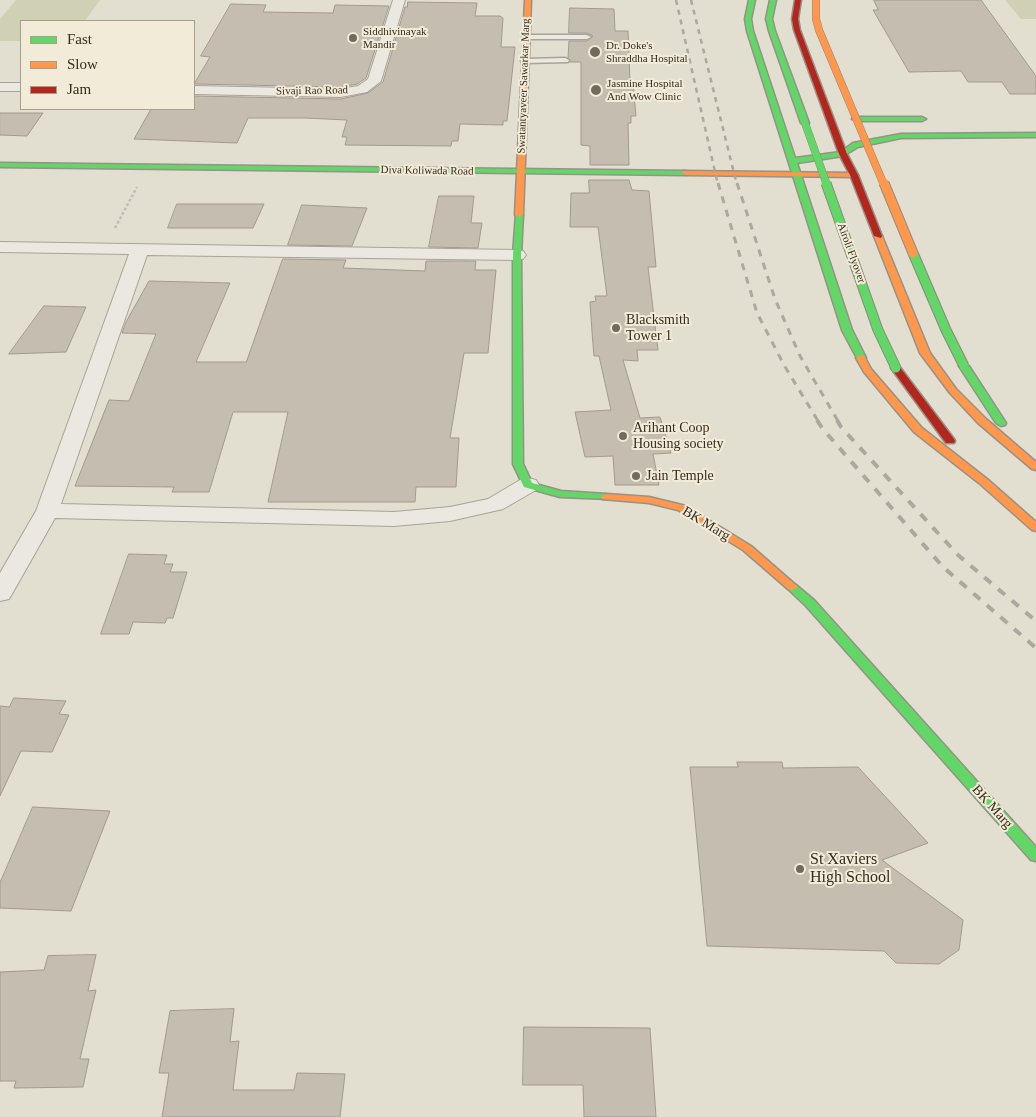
<!DOCTYPE html>
<html>
<head>
<meta charset="utf-8">
<style>
  body { margin:0 }
  #map { position:relative; width:1036px; height:1117px; overflow:hidden; background:#e2ded0; font-family:"Times New Roman",serif }
  canvas { display:block }
  .legend { position:absolute; left:20px; top:20px; width:175px; height:90px; box-sizing:border-box; background:#f2ebd7; border:1px solid #a79f8e; margin:0; padding:6px 9px; list-style:none; font-size:15px; color:#362c21 }
  .legend li { display:flex; align-items:center; gap:10px; height:25px }
  .legend b { width:25px; border:1px solid #a79f8e }
</style>
</head>
<body>
<div id="map">
<canvas width="1036" height="1117"></canvas>
<ul class="legend">
<li><b style="height:6px;background:#63d668"></b>Fast</li>
<li><b style="height:6px;background:#ff974d"></b>Slow</li>
<li><b style="height:6px;background:#b3261e"></b>Jam</li>
</ul>
</div>
<script>
const g = document.querySelector('canvas').getContext('2d');
g.lineJoin = 'round';
function fill(path, color) { g.fillStyle = color; g.fill(path, 'evenodd'); }
function trace(path, color, width, dash) { g.strokeStyle = color; g.lineWidth = width; g.lineCap = dash ? 'butt' : 'round'; g.setLineDash(dash || []); g.stroke(path); }
function write(font, color, halo, rows, align = 'center') {
  g.font = font + ' "Times New Roman",serif'; g.lineWidth = 4; g.setLineDash([]); g.textBaseline = 'middle'; g.strokeStyle = halo; g.fillStyle = color; for (const [text, x, y, turn = 0] of rows) {
    g.save(); g.translate(x, y); g.rotate((+turn || 0) * Math.PI / 180); g.textAlign = isNaN(turn) ? turn : align; if (halo) g.strokeText(text, 0, 0); g.fillText(text, 0, 0); g.restore();
  }
}
fill(new Path2D(`
  M 16,0 L 100,0 L 85,21 L 21,21 L 21,41 L 0,41 L 0,19 Z
  M 1005,0 L 1036,0 L 1036,19 L 1021,19 Z`), '#d0d1b4');
const building = new Path2D(`
  M 874,0 L 981,0 L 1036,76 L 1036,94 L 1010,94 L 1002,82 L 968,82 L 961,71 L 909,72 L 873,10 L 878,10 Z
  M 408,2 L 477,3 L 475,16 L 500,16 L 503,18 L 501,47 L 515,47 L 507,121 L 503,121 L 503,125 L 460,124 L 458,141 L 452,141 L 451,146 L 345,145 L 347,137 L 342,137 L 347,120 L 305,118 L 248,118 L 237,143 L 134,139 L 151,109 L 194,109 L 194,96 L 341,99 L 368,93 L 383,82 L 405,7 L 407,7 Z
  M 231,4 L 266,5 L 263,12 L 333,13 L 335,5 L 389,6 L 366,78 L 357,84 L 341,87 L 194,84 L 210,57 L 201,56 Z
  M 570,8 L 614,9 L 615,31 L 628,31 L 630,83 L 633,83 L 636,116 L 631,116 L 631,123 L 628,123 L 629,165 L 590,165 L 590,146 L 581,145 L 581,62 L 570,62 L 568,58 L 569,41 L 587,41 L 593,36 L 587,33 L 569,33 Z
  M 0,113 L 43,113 L 27,136 L 0,135 Z
  M 589,180 L 629,180 L 632,190 L 649,191 L 656,267 L 648,267 L 658,350 L 637,350 L 638,361 L 623,360 L 640,418 L 660,417 L 671,453 L 653,454 L 659,485 L 615,485 L 613,456 L 585,457 L 575,412 L 611,410 L 599,356 L 594,356 L 592,332 L 590,302 L 596,301 L 595,296 L 607,296 L 598,227 L 570,227 L 571,193 L 589,193 Z
  M 439,196 L 474,196 L 471,223 L 482,223 L 478,248 L 429,247 Z
  M 177,204 L 264,204 L 253,228 L 168,228 Z
  M 302,205 L 367,208 L 352,246 L 288,245 Z
  M 283,259 L 346,260 L 343,268 L 425,271 L 426,261 L 476,261 L 475,270 L 496,270 L 488,353 L 464,353 L 450,438 L 459,438 L 456,487 L 416,487 L 415,502 L 268,502 L 288,412 L 233,412 L 209,492 L 172,492 L 174,487 L 75,486 L 109,400 L 129,401 L 156,334 L 122,333 L 126,322 L 149,281 L 230,283 L 196,362 L 246,362 Z
  M 44,306 L 86,307 L 66,352 L 9,354 Z
  M 129,554 L 167,555 L 164,564 L 173,564 L 170,572 L 187,572 L 173,618 L 167,618 L 165,623 L 133,622 L 129,634 L 101,634 Z
  M 14,698 L 66,701 L 59,714 L 69,715 L 52,752 L 21,751 L 0,796 L 0,706 L 9,707 Z
  M 737,762 L 782,762 L 783,768 L 858,767 L 928,843 L 882,860 L 963,920 L 959,950 L 939,964 L 896,963 L 884,951 L 707,946 L 690,767 L 738,767 Z
  M 33,807 L 110,811 L 71,911 L 0,908 L 0,883 Z
  M 96,955 L 88,991 L 96,990 L 80,1059 L 89,1059 L 83,1087 L 14,1088 L 16,1081 L 0,1081 L 0,972 L 44,970 L 48,956 Z
  M 234,1009 L 230,1042 L 239,1041 L 233,1090 L 294,1090 L 297,1073 L 345,1074 L 340,1117 L 162,1117 L 169,1073 L 159,1073 L 170,1011 Z
  M 524,1027 L 650,1028 L 656,1117 L 584,1117 L 583,1085 L 523,1085 Z`);
fill(building, '#c6bdb1');
trace(building, '#a29a8f', 1);
const lane = new Path2D(`
  M 523,35 L 587,35 L 591,37 L 587,39 L 526,39 L 522,37 Z
  M 565,58 L 569,60 L 568,62 L 525,63 L 521,61 L 525,59 Z`);
const street = new Path2D(`
  M 393,0 L 405,0 L 381,81 L 367,92 L 341,97 L 194,94 L 194,86 L 341,89 L 358,86 L 368,79 Z
  M 0,83 L 21,83 L 21,91 L 0,91 Z
  M 0,242 L 517,250 L 523,251 L 526,255 L 523,259 L 517,260 L 147,255 L 61,504 L 394,512 L 450,507 L 488,499 L 520,480 L 528,478 L 536,480 L 539,485 L 536,490 L 503,509 L 450,521 L 394,526 L 55,518 L 12,594 L 9,599 L 0,601 L 0,573 L 36,511 L 129,254 L 0,252 Z`);
const fast = new Path2D(`
  M 749,0 L 755,0 L 751,19 L 753,31 L 795,158 L 841,152 L 853,143 L 901,134 L 1036,133 L 1036,137 L 901,138 L 858,147 L 843,156 L 797,163 L 852,330 L 866,358 L 864,360 L 858,360 L 842,330 L 747,31 L 745,19 Z
  M 770,0 L 776,0 L 772,19 L 775,31 L 809,123 L 808,125 L 801,123 L 769,31 L 766,19 Z
  M 853,117 L 922,117 L 926,119 L 922,121 L 856,121 L 852,119 Z
  M 0,163 L 686,171 L 690,173 L 686,175 L 0,167 Z
  M 516,213 L 523,215 L 521,255 L 523,464 L 532,483 L 561,491 L 606,494 L 611,497 L 610,499 L 560,497 L 524,487 L 513,464 L 513,255 Z
  M 964,363 L 969,366 L 1006,423 L 1005,425 L 1001,426 L 996,423 L 959,366 Z
  M 792,584 L 796,585 L 814,600 L 1036,847 L 1036,861 L 1031,860 L 806,606 L 788,589 L 786,587 Z`);
const slow = new Path2D(`
  M 525,0 L 531,0 L 523,215 L 519,217 L 515,215 Z
  M 683,171 L 854,173 L 858,175 L 854,177 L 686,175 L 682,173 Z
  M 875,234 L 882,236 L 930,353 L 956,389 L 986,419 L 1036,462 L 1036,470 L 1032,469 L 978,423 L 950,393 L 920,353 L 874,236 Z
  M 861,355 L 864,356 L 871,369 L 922,428 L 987,479 L 1036,522 L 1036,531 L 1032,530 L 979,483 L 914,432 L 864,372 L 856,358 Z
  M 606,494 L 649,497 L 686,506 L 751,546 L 798,587 L 792,590 L 788,589 L 743,550 L 678,510 L 649,503 L 602,499 L 601,497 Z`);
const jam = new Path2D(`
  M 795,0 L 801,0 L 798,19 L 800,30 L 847,154 L 858,175 L 882,236 L 881,238 L 874,236 L 850,175 L 839,154 L 794,30 L 792,19 Z
  M 896,365 L 899,366 L 954,439 L 955,441 L 954,443 L 946,443 L 891,368 Z`);
trace(lane, '#a8a398', 3);
trace(street, '#a8a398', 2);
trace(fast, '#979288', 3);
trace(slow, '#979288', 3);
trace(jam, '#979288', 3);
trace(new Path2D(`
  M 115,228 L 137,187`), '#c3bfb7', 2.5, [3, 2]);
fill(lane, '#eae8e0');
fill(street, '#eae8e0');
fill(fast, '#63d668');
fill(slow, '#ff974d');
fill(jam, '#b3261e');
trace(new Path2D(`
  M 676,0 L 718,185
  M 691,0 L 737,185`), '#aba8a0', 2.5, [5, 5]);
trace(new Path2D(`
  M 718,183 L 757,313 L 784,365 L 818,421
  M 737,183 L 775,299 L 800,356 L 838,421`), '#aba8a0', 3, [7, 7]);
trace(new Path2D(`
  M 817,420 L 822,428 L 943,567 L 1036,648
  M 837,420 L 841,427 L 958,555 L 1036,621`), '#aba8a0', 4, [9, 9]);
const fastBridgeFar1 = new Path2D(`
  M 805,123 L 827,185`);
const fastBridge = new Path2D(`
  M 826,183 L 878,330 L 896,368
  M 913,253 L 946,330 L 964,366`);
const slowBridgeFar1 = new Path2D(`
  M 816,0 L 816,19 L 819,30 L 884,185`);
const slowBridge = new Path2D(`
  M 884,183 L 913,253`);
trace(fastBridgeFar1, '#8d887f', 8, []);
trace(fastBridge, '#8d887f', 11, []);
trace(slowBridgeFar1, '#8d887f', 8, []);
trace(slowBridge, '#8d887f', 11, []);
trace(fastBridgeFar1, '#63d668', 7);
trace(fastBridge, '#63d668', 9);
trace(slowBridgeFar1, '#ff974d', 7);
trace(slowBridge, '#ff974d', 9);
for (const [x, y, r, color] of [
  [353,38,5,"#726a5e"],
  [595,52,6,"#726a5e"],
  [596,90,6,"#726a5e"],
  [616,328,5,"#726a5e"],
  [623,436,5,"#726a5e"],
  [636,476,5,"#726a5e"],
  [800,869,5,"#726a5e"]
]) { const dot = new Path2D(); dot.arc(x, y, r, 0, 2 * Math.PI); g.fillStyle = color; g.fill(dot); trace(dot, '#f2ebd7', 2); }
write('11px', '#362c21', '#f2ebd7', [
  ["Siddhivinayak",363,32],
  ["Mandir",363,45],
  ["Dr. Doke's",606,46],
  ["Shraddha Hospital",606,59],
  ["Jasmine Hospital",607,84],
  ["And Wow Clinic",607,97]
], 'left');
write('11px', '#362c21', '#f2ebd7', [
  ["Swatantyaveer Sawarkar Marg",524,86,-88],
  ["Sivaji Rao Road",312,91,-1],
  ["Diva Koliwada Road",427,171,1],
  ["Airoli Flyover",851,253,70]
]);
write('14px', '#362c21', '#f2ebd7', [
  ["Blacksmith",626,320],
  ["Tower 1",626,336],
  ["Arihant Coop",633,428],
  ["Housing society",633,444],
  ["Jain Temple",646,476]
], 'left');
write('14px', '#362c21', '#f2ebd7', [
  ["BK Marg",706,524,31],
  ["BK Marg",992,807,48]
]);
write('16px', '#362c21', '#f2ebd7', [
  ["St Xaviers",810,860],
  ["High School",810,878]
], 'left');
</script>
</body>
</html>
